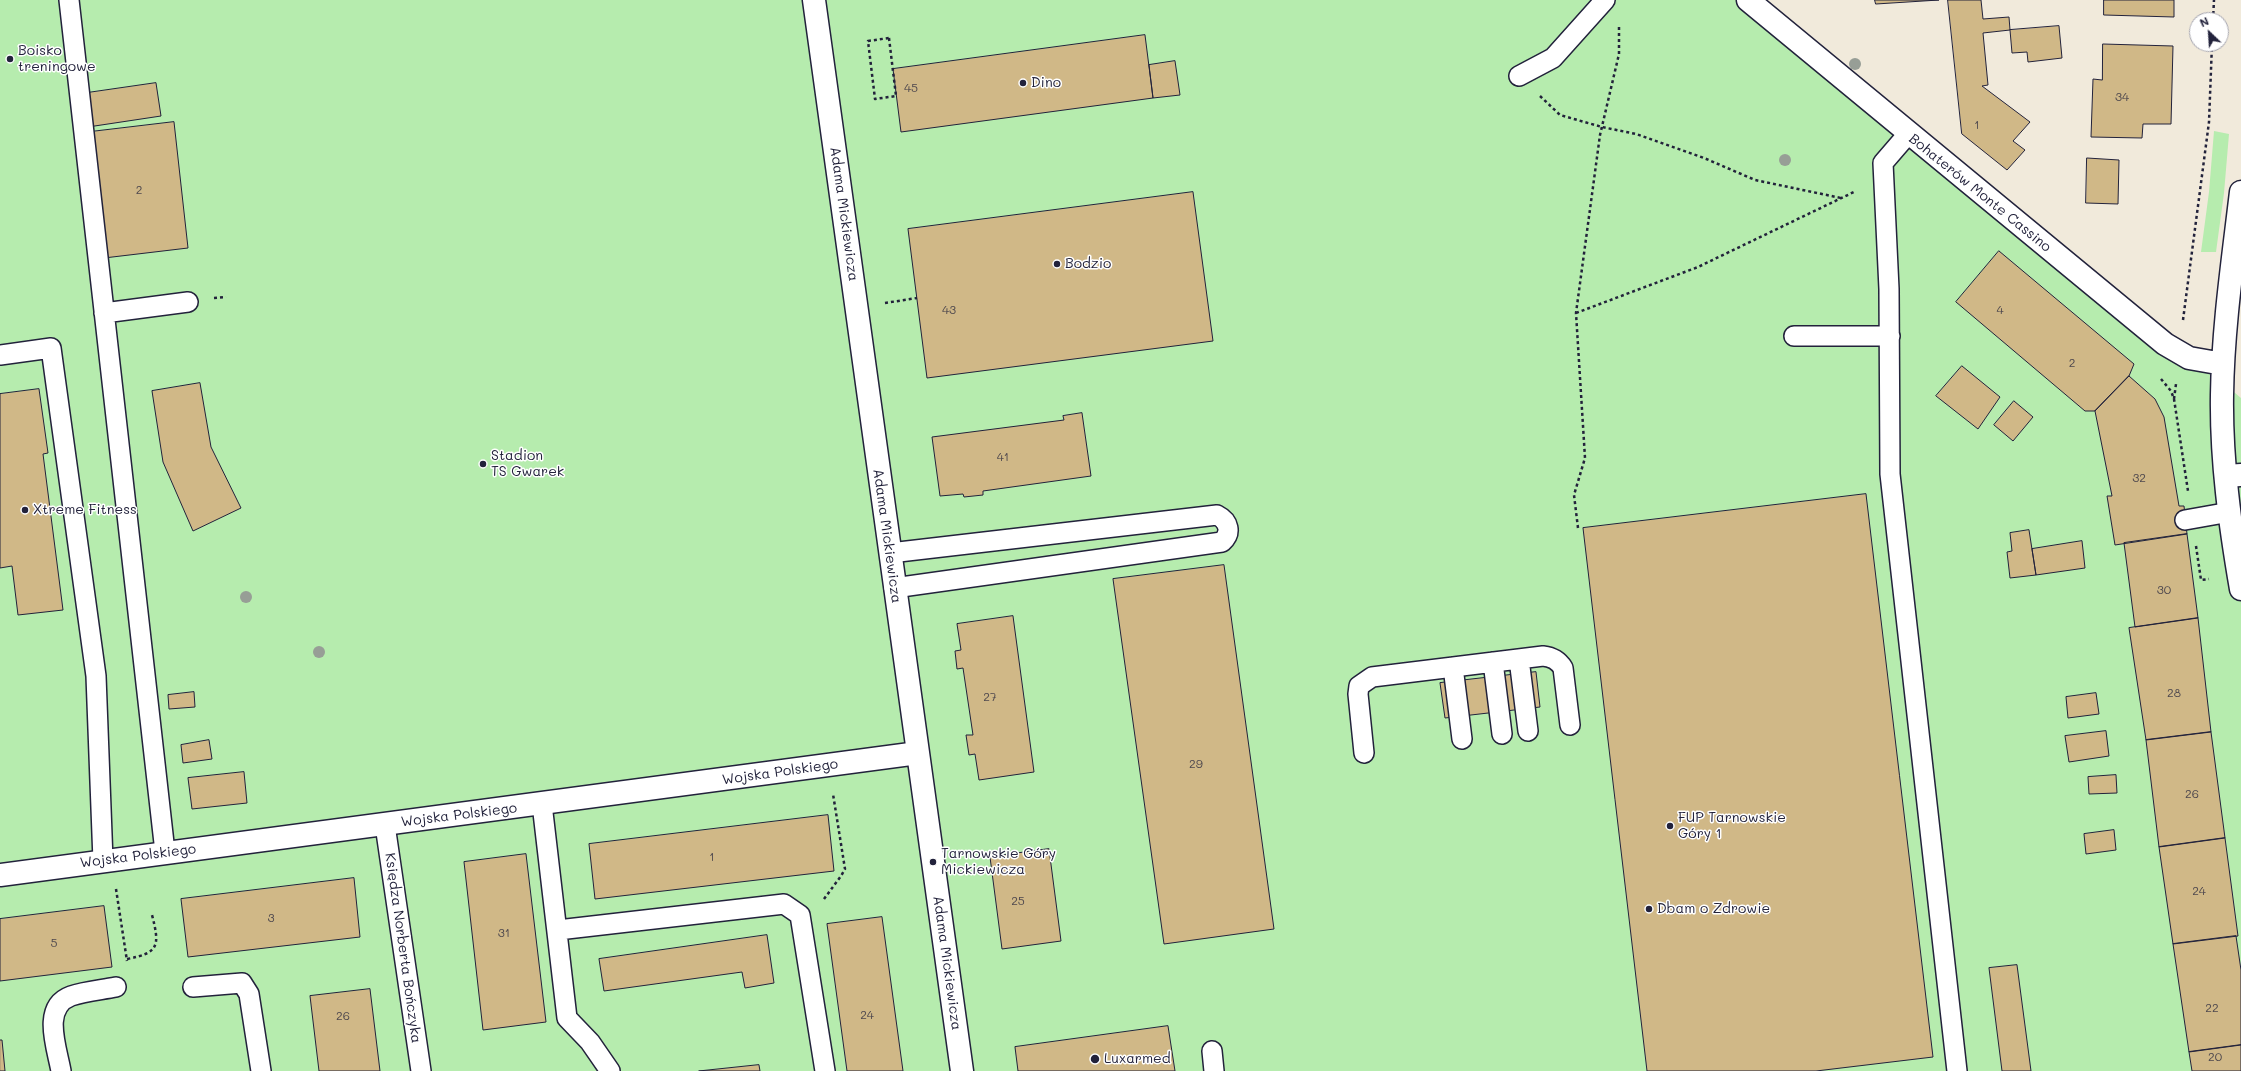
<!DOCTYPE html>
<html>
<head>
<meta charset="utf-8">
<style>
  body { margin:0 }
  #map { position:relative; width:2241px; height:1071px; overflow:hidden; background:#f1eadb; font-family:Mali,sans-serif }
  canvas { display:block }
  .north { position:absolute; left:2189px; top:12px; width:40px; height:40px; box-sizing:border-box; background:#fff; border:1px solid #a7a7b1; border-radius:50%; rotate:335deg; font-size:11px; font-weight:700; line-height:16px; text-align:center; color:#22223b }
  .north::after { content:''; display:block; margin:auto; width:14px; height:18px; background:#22223b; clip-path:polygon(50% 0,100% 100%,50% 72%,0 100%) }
</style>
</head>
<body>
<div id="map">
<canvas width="2241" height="1071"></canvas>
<div class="north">N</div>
</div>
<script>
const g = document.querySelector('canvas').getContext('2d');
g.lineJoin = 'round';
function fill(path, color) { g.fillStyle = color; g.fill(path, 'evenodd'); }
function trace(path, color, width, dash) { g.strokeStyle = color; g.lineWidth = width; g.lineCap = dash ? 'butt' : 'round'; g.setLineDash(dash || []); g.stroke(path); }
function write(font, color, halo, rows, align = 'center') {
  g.font = font + ' Mali,sans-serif'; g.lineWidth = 3; g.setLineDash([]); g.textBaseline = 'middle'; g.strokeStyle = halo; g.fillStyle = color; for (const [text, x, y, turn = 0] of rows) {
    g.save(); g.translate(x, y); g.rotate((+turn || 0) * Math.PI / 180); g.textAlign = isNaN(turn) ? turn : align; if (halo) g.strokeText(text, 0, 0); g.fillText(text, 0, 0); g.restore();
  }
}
fill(new Path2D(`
  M 0,0 L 1766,0 L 2241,398 L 2241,1071 L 0,1071 Z
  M 2214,131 L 2229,134 L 2224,193 L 2216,252 L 2201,252 L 2209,192 Z`), '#b6ecae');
const building = new Path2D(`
  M 1875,0 L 1939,0 L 1876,4 Z
  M 1948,0 L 1981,0 L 1983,19 L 2009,17 L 2010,30 L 1983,33 L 1988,85 L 1982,86 L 2030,122 L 2013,141 L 2025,150 L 2007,170 L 1962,134 Z
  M 2104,0 L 2174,0 L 2174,17 L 2104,15 Z
  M 2059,26 L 2062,58 L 2028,62 L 2027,52 L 2012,53 L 2010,30 Z
  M 1145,35 L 1153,98 L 901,132 L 893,69 Z
  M 2103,44 L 2173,46 L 2171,124 L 2143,124 L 2142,138 L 2091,137 L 2093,79 L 2102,80 Z
  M 1175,61 L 1180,95 L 1153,98 L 1149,65 Z
  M 156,83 L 161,116 L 88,127 L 80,94 Z
  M 174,122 L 188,248 L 104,258 L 90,132 Z
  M 2087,158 L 2119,160 L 2118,204 L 2086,203 Z
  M 1193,192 L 1213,341 L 927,378 L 908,229 Z
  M 1999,251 L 2134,364 L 2129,376 L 2095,411 L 2085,411 L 1956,302 Z
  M 1962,366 L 2000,397 L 1978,429 L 1936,396 Z
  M 2129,376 L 2155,399 L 2164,417 L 2179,506 L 2184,506 L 2187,534 L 2115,545 L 2107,496 L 2112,496 L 2095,411 Z
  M 200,383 L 211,447 L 241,508 L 193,531 L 163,462 L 152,391 Z
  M 39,389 L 48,453 L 43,454 L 63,610 L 18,615 L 12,566 L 0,568 L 0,394 Z
  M 2014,401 L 2033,417 L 2013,441 L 1994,425 Z
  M 1082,413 L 1091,476 L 983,491 L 983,495 L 964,497 L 963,494 L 940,496 L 932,437 L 1064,420 L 1063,416 Z
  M 1866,494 L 1933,1057 L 1816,1071 L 1647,1071 L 1583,528 Z
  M 2029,530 L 2036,575 L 2010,578 L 2007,552 L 2012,551 L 2010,533 Z
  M 2187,534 L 2198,618 L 2135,627 L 2124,543 Z
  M 2082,541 L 2085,568 L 2036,575 L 2032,549 Z
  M 1224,565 L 1274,929 L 1164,944 L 1113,579 Z
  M 1013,616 L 1034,772 L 979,780 L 975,754 L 969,755 L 966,735 L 973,735 L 963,668 L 957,669 L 955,651 L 961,650 L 957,624 Z
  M 2198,618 L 2211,732 L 2146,740 L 2129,628 Z
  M 1536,672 L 1540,707 L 1445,718 L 1440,683 Z
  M 194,692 L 195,707 L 169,709 L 168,695 Z
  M 2096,693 L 2099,714 L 2068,718 L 2066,697 Z
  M 2106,731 L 2109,756 L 2069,762 L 2065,736 Z
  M 2211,732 L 2225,838 L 2159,847 L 2146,740 Z
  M 209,740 L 212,759 L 183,763 L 181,745 Z
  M 244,772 L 247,803 L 192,809 L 188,778 Z
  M 2116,775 L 2117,793 L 2089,794 L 2088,777 Z
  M 828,815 L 834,871 L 595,899 L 589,844 Z
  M 2114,830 L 2116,850 L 2086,854 L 2084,834 Z
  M 2225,838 L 2238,936 L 2173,944 L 2159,847 Z
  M 1049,849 L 1061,941 L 1002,949 L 990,857 Z
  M 526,854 L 546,1022 L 483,1030 L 464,862 Z
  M 354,878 L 360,937 L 188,957 L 181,899 Z
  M 104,906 L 112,967 L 0,981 L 0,919 Z
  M 882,917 L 903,1071 L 847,1071 L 827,924 Z
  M 767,935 L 774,983 L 745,988 L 742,972 L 604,991 L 599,959 Z
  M 2236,936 L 2241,970 L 2241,1045 L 2189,1052 L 2173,944 Z
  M 2017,965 L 2031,1071 L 2002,1071 L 1989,968 Z
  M 370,989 L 380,1071 L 319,1071 L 310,996 Z
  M 1168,1026 L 1175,1071 L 1018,1071 L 1015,1047 Z
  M 0,1040 L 2,1040 L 5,1071 L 0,1071 Z
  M 2241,1045 L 2241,1071 L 2192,1071 L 2189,1052 Z
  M 759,1065 L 760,1071 L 699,1071 Z`);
fill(building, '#d0b887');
trace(building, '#22223b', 1);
const service = new Path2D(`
  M 69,0 L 165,852
  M 1519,76 L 1553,58 L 1605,0
  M 1908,134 L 1883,163 L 1889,289 L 1890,474 L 1957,1071
  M 104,313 L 188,302
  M 1794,336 L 1890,336
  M 0,355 L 51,348 L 96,676 L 103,861
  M 2185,520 L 2230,512
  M 890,553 L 1217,515 C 1229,521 1232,533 1222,542 L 894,588
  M 1519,659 L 1528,731
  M 1493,662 L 1502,734
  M 1453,667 L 1462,739
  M 1364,753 L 1358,694 L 1359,686 L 1372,677 L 1543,656 C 1552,657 1558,660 1563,668 L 1570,725
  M 542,804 L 567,1018 L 590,1042 L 610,1071
  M 385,825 L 421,1071
  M 558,930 L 784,904 L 800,915 L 825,1071
  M 193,987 L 242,983 L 249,994 L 261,1071
  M 1212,1051 L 1214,1071
  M 61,1071 C 57,1048 41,1007 71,996 C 85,991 101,990 116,987`);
const minor = new Path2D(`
  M 814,0 L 962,1071
  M 2226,476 L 2241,475
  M 0,875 L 918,753`);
const tertiary = new Path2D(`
  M 1748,0 L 2165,344 L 2189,358 L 2223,364
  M 2241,192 C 2233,260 2223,327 2222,395 C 2221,460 2230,525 2241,589`);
trace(service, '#22223b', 22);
trace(minor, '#22223b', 25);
trace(tertiary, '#22223b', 25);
trace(new Path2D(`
  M 2213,20 L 2214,0
  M 889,38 L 896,96 L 875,99 L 868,41 Z
  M 1540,96 L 1560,115 L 1602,127 L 1636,134 L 1704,158 L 1755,180 L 1841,198
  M 214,298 L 226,297
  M 885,303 L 917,298
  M 1576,313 L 1698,267 L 1856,191
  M 2183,320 L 2209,122 L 2212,44
  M 2161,379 L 2171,391 L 2174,399 L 2188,491
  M 2174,399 L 2176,384
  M 1578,528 L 1574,495 L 1585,458 L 1576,313 L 1600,135 L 1619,54 L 1619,26
  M 2196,546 L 2201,580 L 2209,579
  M 116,889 L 127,961
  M 824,899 L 841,876 L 845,869 L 833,794
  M 127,959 C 159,953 160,946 152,915`), '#22223b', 2.5, [3, 3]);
trace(service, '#fff', 19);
trace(minor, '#fff', 22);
trace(tertiary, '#fff', 22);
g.fillStyle = '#979e96';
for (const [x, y] of [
  [1855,64],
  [1785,160],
  [246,597],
  [319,652]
]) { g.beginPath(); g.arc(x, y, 6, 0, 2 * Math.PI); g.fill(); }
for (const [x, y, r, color] of [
  [10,59,4,"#22223b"],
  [1023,83,4,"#22223b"],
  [1057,264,4,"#22223b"],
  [483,464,4,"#22223b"],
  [25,510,4,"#22223b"],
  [1670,826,4,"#22223b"],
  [933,862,4,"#22223b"],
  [1649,909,4,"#22223b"],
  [1095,1059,5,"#22223b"]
]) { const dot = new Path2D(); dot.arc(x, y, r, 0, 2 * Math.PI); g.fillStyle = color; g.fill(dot); trace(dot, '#fff', 1.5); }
write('12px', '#4e484e', null, [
  ["45",911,88],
  ["34",2122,97],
  ["1",1977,125],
  ["2",139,190],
  ["43",949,310],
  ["4",2000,310],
  ["2",2072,363],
  ["41",1003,457],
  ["32",2139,478],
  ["30",2164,590],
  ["28",2174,693],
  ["27",990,697],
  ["29",1196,764],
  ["26",2192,794],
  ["1",712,857],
  ["24",2199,891],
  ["25",1018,901],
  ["3",271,918],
  ["31",504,933],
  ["5",54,943],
  ["22",2212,1008],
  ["24",867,1015],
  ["26",343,1016],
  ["20",2215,1057]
]);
write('14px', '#22223b', '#fff', [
  ["Boisko",18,51],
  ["treningowe",18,67],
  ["Dino",1031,83],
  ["Bodzio",1065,264],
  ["Stadion",491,456],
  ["TS Gwarek",491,472],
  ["Xtreme Fitness",33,510],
  ["FUP Tarnowskie",1678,818],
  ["Góry 1",1678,834],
  ["Tarnowskie Góry",941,854],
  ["Mickiewicza",941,870],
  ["Dbam o Zdrowie",1657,909],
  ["Luxarmed",1104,1059]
], 'left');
write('14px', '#22223b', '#fff', [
  ["Bohaterów Monte Cassino",1980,193,39],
  ["Adama Mickiewicza",844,214,82],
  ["Adama Mickiewicza",887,536,82],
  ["Wojska Polskiego",780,772,-8],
  ["Wojska Polskiego",459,815,-7],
  ["Wojska Polskiego",138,856,-7],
  ["Księdza Norberta Bończyka",403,948,82],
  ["Adama Mickiewicza",947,963,82]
]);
</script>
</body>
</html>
